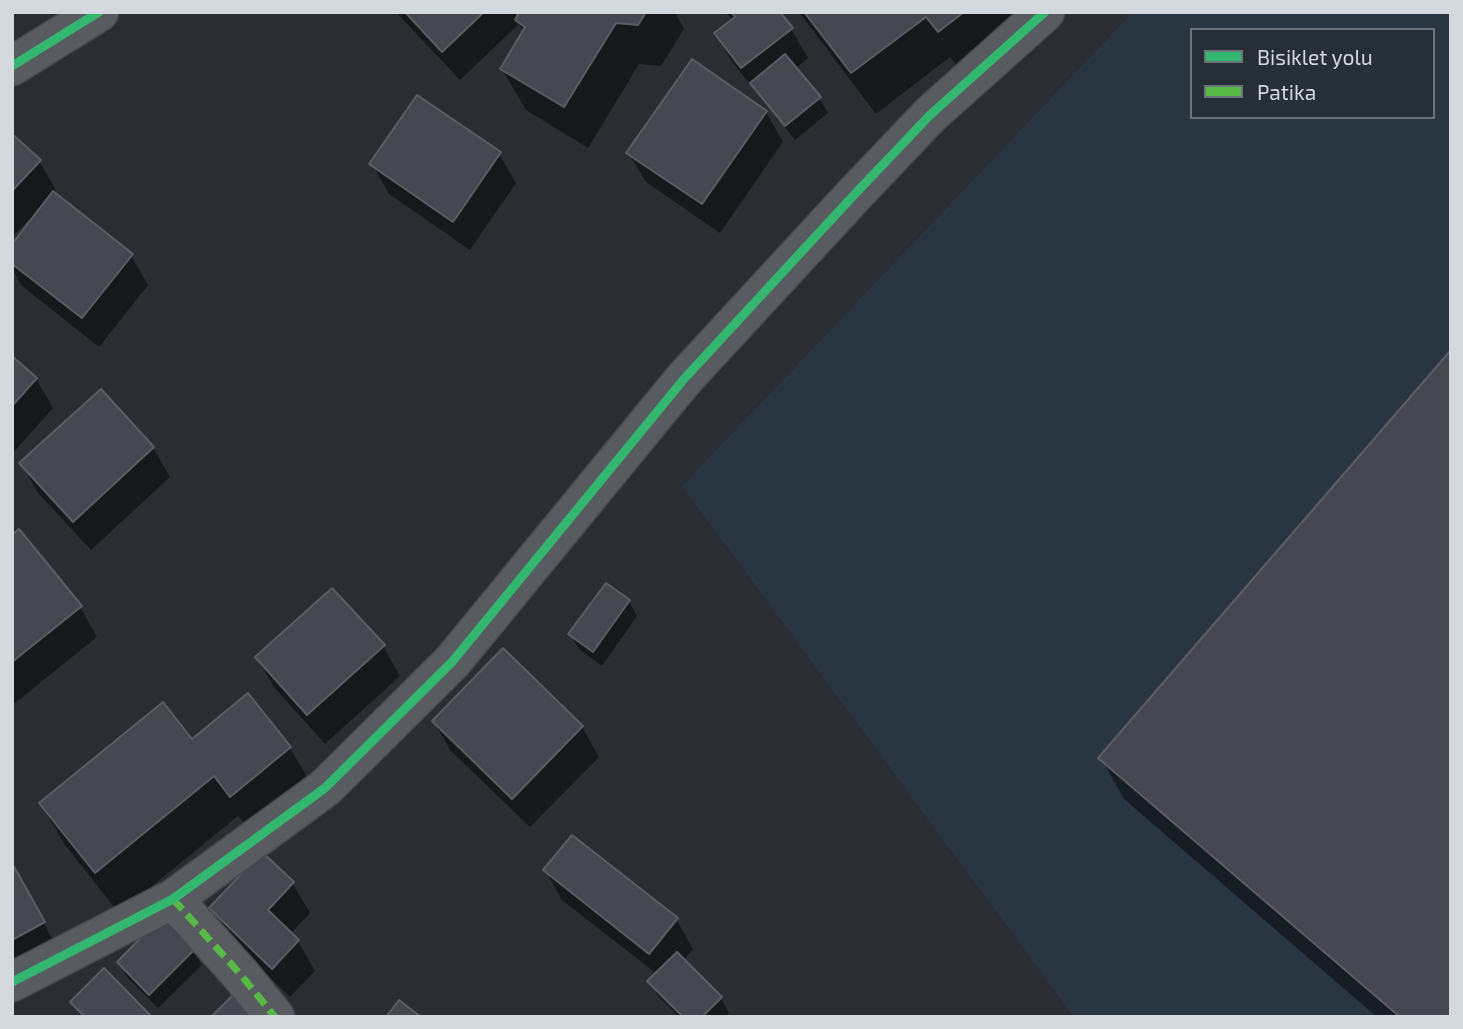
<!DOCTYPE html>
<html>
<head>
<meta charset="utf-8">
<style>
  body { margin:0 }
  #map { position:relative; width:1463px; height:1029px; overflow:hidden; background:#2a2e33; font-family:"Exo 2",sans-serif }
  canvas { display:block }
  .frame { position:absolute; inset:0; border:14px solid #d4d9df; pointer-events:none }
  .legend { position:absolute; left:1190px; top:28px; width:245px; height:91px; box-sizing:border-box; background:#262e37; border:2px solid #6c727a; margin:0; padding:9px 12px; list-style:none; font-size:21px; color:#d4d9df }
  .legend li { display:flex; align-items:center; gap:14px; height:35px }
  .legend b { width:35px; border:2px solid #6c727a }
</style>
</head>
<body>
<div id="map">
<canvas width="1463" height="1029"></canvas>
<div class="frame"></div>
<ul class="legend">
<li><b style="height:9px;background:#33b770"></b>Bisiklet yolu</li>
<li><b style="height:9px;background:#58b947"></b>Patika</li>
</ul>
</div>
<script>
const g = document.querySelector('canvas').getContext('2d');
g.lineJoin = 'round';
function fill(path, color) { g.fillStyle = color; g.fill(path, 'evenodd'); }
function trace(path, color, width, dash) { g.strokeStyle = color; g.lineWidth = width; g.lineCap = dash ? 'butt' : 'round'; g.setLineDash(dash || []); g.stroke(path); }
fill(new Path2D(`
  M 1133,12 L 1451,12 L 1451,1017 L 1074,1017 L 682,486 ZM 1192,30 L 1433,30 L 1433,117 L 1192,117 Z`), '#2a3542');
fill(new Path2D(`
  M 396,12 L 675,12 L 684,29 L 661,66 L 639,64 L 588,148 L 526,110 L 502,69 L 524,33 L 519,24 L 460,80 Z
  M 726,12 L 778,12 L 791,29 L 808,58 L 795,69 L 819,98 L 828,113 L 795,140 L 733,63 L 716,34 L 733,21 Z
  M 799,12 L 1032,12 L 963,72 L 950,57 L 876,114 Z
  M 766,112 L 783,142 L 720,233 L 646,182 L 628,153 Z
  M 12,136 L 39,161 L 56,190 L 53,193 L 131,255 L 148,285 L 99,347 L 22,286 L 12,269 L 12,247 L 31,222 L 29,220 L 12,237 Z
  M 499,154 L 516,183 L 470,250 L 389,194 L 372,164 Z
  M 12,358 L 36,379 L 53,408 L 12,454 Z
  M 153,448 L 170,477 L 91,550 L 38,493 L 21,463 Z
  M 12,537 L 80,607 L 97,637 L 15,703 L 12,699 Z
  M 629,601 L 637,616 L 602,666 L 579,649 L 570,634 Z
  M 383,646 L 400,676 L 325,744 L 274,687 L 257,657 Z
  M 247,695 L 290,748 L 314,789 L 255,837 L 238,816 L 119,913 L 65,845 L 41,804 L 191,742 Z
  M 434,722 L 582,727 L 599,757 L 530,827 L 451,751 Z
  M 1101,758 L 1451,1017 L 1377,1017 L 1124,799 Z
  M 262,854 L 293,884 L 310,913 L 290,934 L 298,941 L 315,971 L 290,997 L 228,937 L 211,908 Z
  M 12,866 L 60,953 L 12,978 Z
  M 545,870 L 676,919 L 693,949 L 683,961 L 721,998 L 729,1013 L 726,1017 L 679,1017 L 658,996 L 650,981 L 657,974 L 562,900 Z
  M 193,950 L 202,965 L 158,1008 L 128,978 L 119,963 Z`), '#0007');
const building = new Path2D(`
  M 405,12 L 484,12 L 442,52 Z
  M 519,12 L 646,12 L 638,25 L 616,23 L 564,107 L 500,69 L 525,27 L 515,20 Z
  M 731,12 L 780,12 L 793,28 L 741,68 L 714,33 L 735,17 Z
  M 804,12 L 964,12 L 938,32 L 926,17 L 851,73 Z
  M 785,54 L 821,97 L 785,126 L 750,83 Z
  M 692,59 L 767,111 L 702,204 L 626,153 Z
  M 417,95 L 501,152 L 453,222 L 369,164 Z
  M 12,134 L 41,160 L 12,191 Z
  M 53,191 L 133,254 L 82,318 L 12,264 L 12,244 Z
  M 1451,350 L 1451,1017 L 1400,1017 L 1098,758 Z
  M 12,356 L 37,378 L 12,406 Z
  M 101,389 L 154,447 L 73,522 L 19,463 Z
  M 19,529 L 82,606 L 12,662 L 12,535 Z
  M 606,583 L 630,600 L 593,652 L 568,634 Z
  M 332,588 L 385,645 L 307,715 L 255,657 Z
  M 503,648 L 583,726 L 512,799 L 432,721 Z
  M 248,693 L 291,747 L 230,797 L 214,776 L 95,873 L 39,803 L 163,702 L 192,739 Z
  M 572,835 L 678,918 L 649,954 L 543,870 Z
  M 262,852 L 294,882 L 268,910 L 299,940 L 272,969 L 209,908 Z
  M 12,863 L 45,922 L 12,940 Z
  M 162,916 L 195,949 L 149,995 L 117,962 Z
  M 677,952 L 722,997 L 702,1017 L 683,1017 L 647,981 Z
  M 104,968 L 152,1017 L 85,1017 L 70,1002 Z
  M 233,995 L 255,1017 L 211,1017 Z
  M 399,1000 L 421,1017 L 386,1017 Z`);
fill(building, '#464651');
trace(building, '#5c5d62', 2);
const minor = new Path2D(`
  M 12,66 L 99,12
  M 173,899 L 241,975 L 275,1017
  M 12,982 L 173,899 L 325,788 L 452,662 L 684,379 L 853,196 L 930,115 L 1045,12`);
trace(minor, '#46494e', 41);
trace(minor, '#585c60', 38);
trace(new Path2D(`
  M 173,899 L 241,975 L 275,1017`), '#58b947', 7, [14, 7]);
trace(new Path2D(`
  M 12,66 L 99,12
  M 12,982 L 173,899 L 325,788 L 452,662 L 684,379 L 853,196 L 930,115 L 1045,12`), '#33b770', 9);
</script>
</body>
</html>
